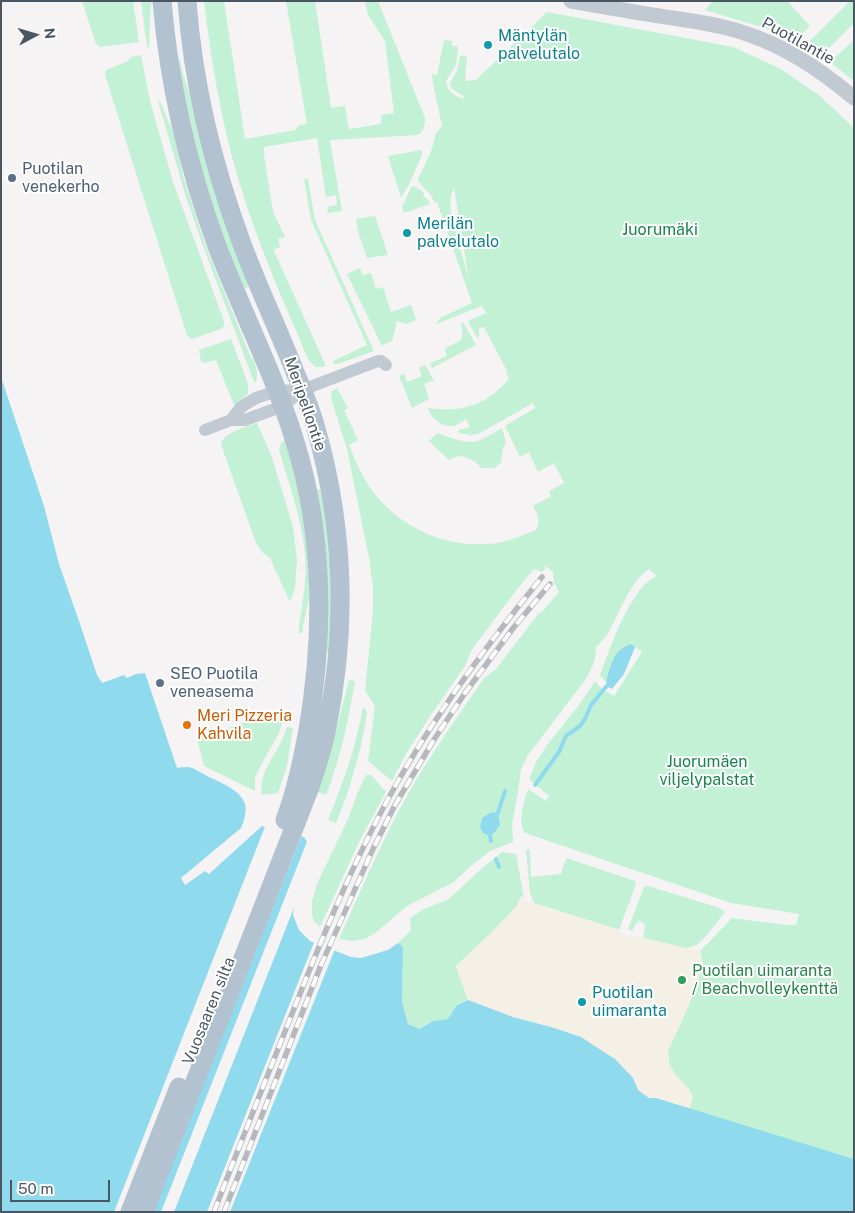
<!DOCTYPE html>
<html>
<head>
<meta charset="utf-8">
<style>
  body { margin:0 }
  #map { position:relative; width:855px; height:1213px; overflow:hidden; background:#f5f3f3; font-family:"Public Sans",sans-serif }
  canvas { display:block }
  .frame { position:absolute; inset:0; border:2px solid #4a5661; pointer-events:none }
  .north { position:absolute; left:10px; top:10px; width:50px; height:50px; -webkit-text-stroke:4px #fff; paint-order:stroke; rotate:84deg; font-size:14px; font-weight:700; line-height:20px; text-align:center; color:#4a5661 }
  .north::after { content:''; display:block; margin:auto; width:18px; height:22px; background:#4a5661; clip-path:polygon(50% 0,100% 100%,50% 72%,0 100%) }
  .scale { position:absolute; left:10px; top:1180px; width:100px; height:22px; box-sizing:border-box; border:2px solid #4a5661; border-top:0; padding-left:6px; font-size:15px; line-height:18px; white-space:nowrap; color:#4a5661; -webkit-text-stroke:4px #fff; paint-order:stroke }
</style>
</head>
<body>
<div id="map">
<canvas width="855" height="1213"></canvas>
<div class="frame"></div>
<div class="north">N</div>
<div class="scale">50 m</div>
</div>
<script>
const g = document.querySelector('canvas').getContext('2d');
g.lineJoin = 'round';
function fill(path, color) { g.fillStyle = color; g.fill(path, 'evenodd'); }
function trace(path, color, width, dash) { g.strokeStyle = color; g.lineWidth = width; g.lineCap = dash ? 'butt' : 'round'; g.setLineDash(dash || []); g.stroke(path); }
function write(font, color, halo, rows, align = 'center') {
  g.font = font + ' "Public Sans",sans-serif'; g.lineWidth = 4; g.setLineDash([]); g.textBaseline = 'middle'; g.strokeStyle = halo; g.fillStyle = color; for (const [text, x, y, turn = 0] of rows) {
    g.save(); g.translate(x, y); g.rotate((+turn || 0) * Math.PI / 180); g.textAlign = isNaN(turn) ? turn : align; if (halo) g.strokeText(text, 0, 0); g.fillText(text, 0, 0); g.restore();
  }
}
fill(new Path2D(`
  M 82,1 L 133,1 L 139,42 L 100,47 L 96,44 Z
  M 141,1 L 151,1 L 149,47 L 147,47 Z
  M 204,1 L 224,1 L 245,139 L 296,130 L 298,126 L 307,124 L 286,1 L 315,1 L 331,108 L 345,106 L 349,129 L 381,124 L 381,115 L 394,113 L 385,41 L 368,15 L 365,1 L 378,1 L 425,118 C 425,125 424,131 418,135 L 330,140 L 342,211 L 328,213 L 327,207 L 337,205 L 336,195 L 326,197 L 317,138 L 264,147 L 264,155 L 273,212 L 285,237 L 278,239 L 280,247 L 275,249 L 274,251 L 326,366 L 323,367 L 315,367 L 308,359 C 283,300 256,240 238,178 C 221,120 211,60 204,1 Z
  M 713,1 L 787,1 L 810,26 L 796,39 L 778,32 L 705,10 Z
  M 850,1 L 854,1 L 854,23 L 823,54 L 807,44 Z
  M 547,12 L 733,47 L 781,69 L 820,96 L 854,128 L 854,1159 L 689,1109 L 693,1097 L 689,1089 L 676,1076 L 669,1064 L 668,1051 L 689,1005 L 703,964 L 700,951 L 732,918 L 787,925 L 796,925 L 799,914 L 731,903 L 525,833 C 517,821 524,802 528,789 L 546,801 L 549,796 L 529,779 L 536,762 L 547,745 L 579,705 L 595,681 L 601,688 L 614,696 L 642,652 L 635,647 L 611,666 L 606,682 L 600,675 C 611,646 623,610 643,586 C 647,582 652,579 656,576 L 649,569 C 630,581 618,616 607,635 C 604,639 600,643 596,647 C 596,660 592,669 585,680 L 528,755 L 521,769 L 518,792 L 512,824 L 513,842 L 490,851 L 472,865 L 454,882 L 407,906 L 374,934 L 365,939 L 352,941 L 339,939 C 361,891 382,840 408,794 C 431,754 458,716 484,678 L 496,669 L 539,613 L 542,612 L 559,592 L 554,583 L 553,574 L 554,573 L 544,564 L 546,568 L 542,572 L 535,569 L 533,570 L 515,592 L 471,651 L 465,666 L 433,712 L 407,752 L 392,781 L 368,761 L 375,706 L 365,691 L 373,611 L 373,586 L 369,558 L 347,449 L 331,398 L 332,391 L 337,388 L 348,408 L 344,410 L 358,440 L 349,445 C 355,459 360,473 369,486 C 398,529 451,552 503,542 C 514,539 525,534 536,530 C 541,520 538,515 533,506 L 551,496 L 549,491 L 564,483 L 554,463 L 538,472 L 529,452 L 520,457 L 505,426 L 535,408 L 533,403 L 478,434 L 471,435 L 459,433 L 458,431 L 460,429 L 464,429 L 470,427 L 466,419 C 461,422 456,427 450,426 C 440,426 430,417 428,408 C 461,413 487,405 509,379 L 506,372 L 507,371 L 484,327 L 479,328 L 479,337 L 477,338 L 468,321 L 486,313 L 482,306 L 436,324 L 440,318 L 472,303 L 437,202 L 435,203 L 430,194 L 418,181 L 418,178 L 424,167 L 432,149 L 436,133 L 442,126 L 433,83 L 432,74 L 437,75 L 444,40 L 452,41 L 451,45 L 458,47 L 456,65 L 446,81 C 448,92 453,95 463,99 L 464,96 L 452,89 L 450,84 L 458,68 L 460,56 L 465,55 L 467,57 L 465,81 L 476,80 ZM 454,187 L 468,274 L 468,275 C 464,264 461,252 458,240 C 454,222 446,206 454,187 Z
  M 854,40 L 854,81 L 830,62 Z
  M 141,55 L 150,101 L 173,182 L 224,321 L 224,326 L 221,329 L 192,339 L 187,335 L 105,75 L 106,70 L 128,61 L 131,57 Z
  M 180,60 L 183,74 L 249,284 L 249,286 L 245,289 L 234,272 L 195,150 L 177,61 Z
  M 158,101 L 160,101 L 173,132 L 177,144 L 183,176 L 205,244 L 251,358 L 253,359 C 257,367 258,373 256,382 L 254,382 L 202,243 L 186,197 Z
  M 422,150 L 422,155 L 408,187 L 407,187 L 401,198 L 388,156 Z
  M 304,179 L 308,179 L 315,220 L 374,351 L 338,364 L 334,364 L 333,361 L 367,345 L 311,220 Z
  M 412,186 L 414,187 L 414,186 L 423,192 L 424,193 L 423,195 L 426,199 L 427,198 L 430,204 L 404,213 L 402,207 Z
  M 375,216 L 388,255 L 367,258 L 358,232 L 356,219 Z
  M 360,268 L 363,275 L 371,273 L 376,289 L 383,287 L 391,312 L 411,305 L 416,320 L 406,324 L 397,321 L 392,341 L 382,346 L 347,274 Z
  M 463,322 L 476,345 L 432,368 L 430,363 L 447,356 L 445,350 L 446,348 C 462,339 464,343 461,323 Z
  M 231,339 L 248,384 L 248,394 L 234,405 L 216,360 L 203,363 L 201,361 L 199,350 Z
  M 425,365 L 434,380 L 424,384 L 429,399 L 412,408 L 399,376 L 404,374 L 407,382 L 422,376 L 419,368 Z
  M 257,423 L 272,457 L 293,527 L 297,560 L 295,588 L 291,600 L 289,600 L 270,558 L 263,553 L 256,543 L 223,450 L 221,442 C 228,431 246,427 257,423 Z
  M 502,428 L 506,443 L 503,448 L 501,463 L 494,468 L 481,468 C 479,464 476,463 472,460 C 462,455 458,455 449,460 L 429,441 L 437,433 C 451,437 466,446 480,440 C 487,437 494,432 502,428 Z
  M 285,440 L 292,459 L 309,549 L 309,598 L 303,626 L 303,633 L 299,633 L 299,624 C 303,602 307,577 305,555 C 302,519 289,484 279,450 L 281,443 Z
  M 320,489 L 329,516 L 331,527 L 332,652 L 326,651 L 316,490 Z
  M 349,680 L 355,681 C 348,722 341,756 326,795 L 317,792 L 339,719 Z
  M 363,707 L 367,711 C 366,723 363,734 361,746 C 354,772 347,798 336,823 L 328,820 C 343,783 356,747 363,707 Z
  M 281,711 L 285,716 L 278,735 L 261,765 L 255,778 L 255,791 L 204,766 L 197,738 Z
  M 287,727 L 293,728 L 287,766 L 278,793 L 262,795 C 259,775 270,763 279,746 C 282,740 285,733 287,727 Z
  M 366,775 L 371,775 L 386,792 L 359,842 L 320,927 L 313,920 L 312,912 L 312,901 L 317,884 L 348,819 L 358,792 Z
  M 530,849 L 531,877 L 561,874 L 566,858 L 635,881 L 636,884 L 619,930 L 534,903 L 530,893 L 526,850 Z
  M 502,852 L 516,854 L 524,898 L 521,896 L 516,907 L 490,934 L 456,966 L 468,1000 L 456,1006 L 448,1019 L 433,1021 L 420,1029 L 408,1024 L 402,1002 L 403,947 L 398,943 L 411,930 L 410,918 L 424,909 L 449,899 L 481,869 Z
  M 648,886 L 720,908 L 725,912 L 706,936 L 697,945 L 686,948 L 643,938 L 645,925 L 642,922 L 638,921 L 636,924 L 632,931 L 628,929 L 644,887 Z`), '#c3f1d5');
fill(new Path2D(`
  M 521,896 L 526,901 L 617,929 L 623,934 L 700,951 L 703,965 L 689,1004 L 668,1051 L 669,1064 L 676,1076 L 689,1089 L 693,1097 L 689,1109 L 656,1098 L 649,1098 L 638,1090 L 633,1078 L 581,1037 L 551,1027 L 513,1017 L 468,1000 L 456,966 L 490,934 L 516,907 Z`), '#f5f0e5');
fill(new Path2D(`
  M 1,377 L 44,506 L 59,564 L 79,621 L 97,675 L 102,683 L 124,675 L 127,678 L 136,674 L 145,673 L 177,768 C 181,767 185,767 189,767 C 196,769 201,773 207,776 C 219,782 241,790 245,804 C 247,811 244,821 241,828 L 181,878 L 185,885 L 205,871 L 209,874 L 262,826 L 304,837 L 307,842 L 295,899 L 293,915 L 299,930 L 310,941 L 351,957 L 361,958 L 388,950 L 398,943 L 403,947 L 402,1002 L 408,1024 L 420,1029 L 433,1021 L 448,1019 L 456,1006 L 468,1000 L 513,1017 L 551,1027 L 581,1037 L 615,1059 L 633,1078 L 638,1090 L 649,1098 L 656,1098 L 854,1159 L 854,1212 L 1,1212 Z
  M 631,644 L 635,647 L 624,674 L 612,689 L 607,686 L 606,682 C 611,665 613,650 631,644 Z
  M 494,812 L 498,813 L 500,825 L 495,832 L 490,836 L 483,833 L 480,827 L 482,818 L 490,813 Z`), '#90daee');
fill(new Path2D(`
  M 266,824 L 302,834 L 153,1212 L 114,1212 Z
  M 308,839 L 313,850 L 299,895 L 174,1212 L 161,1212 Z
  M 315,940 L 335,949 L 230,1212 L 207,1212 Z`), '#f5f3f3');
trace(new Path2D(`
  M 535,785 L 559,752 L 566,736 L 580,726 L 585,719 L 591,705 L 605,688 L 607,686
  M 498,813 L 505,791
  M 490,836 L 491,841
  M 496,859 L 499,867`), '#90daee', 4);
trace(new Path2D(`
  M 231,420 L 241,407 L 256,398 L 277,391 L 302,390 L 378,361 L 381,361 L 386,365
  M 205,430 L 231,420 L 245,420 L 283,406 L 302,390`), '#c1cad2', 12);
trace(new Path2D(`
  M 571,1 C 605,7 639,13 673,18 C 697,22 723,25 747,34 C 787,47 822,71 854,98`), '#c1cad2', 15);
trace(new Path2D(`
  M 162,1 C 169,84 188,167 217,246 C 244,317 280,385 300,459 C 324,547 323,641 308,730 C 302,761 296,791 285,820
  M 130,1212 L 179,1087
  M 144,1212 L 310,787 C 316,769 322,751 326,732 C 348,628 345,528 315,425 C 310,407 302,389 295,372 C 278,329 258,287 242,244 C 213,166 193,84 187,1`), '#b3c2d1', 19);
const rail = new Path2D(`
  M 214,1212 C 236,1154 259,1097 282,1039 C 314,958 346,877 387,801 C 430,721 485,647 542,577
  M 224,1212 L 321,965 L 373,849 L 395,805 L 435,738 L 465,693 L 514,627 L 550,584`);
trace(rail, '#b5b8bd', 5.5);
trace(rail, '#fff', 4, [11]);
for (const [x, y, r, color] of [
  [488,45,5,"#0f9aa8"],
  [12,178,5,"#5c6f8a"],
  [407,233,5,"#0f9aa8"],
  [160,683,5,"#5c6f8a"],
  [187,725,5,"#e8710a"],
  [682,980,5,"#2e9e5b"],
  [582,1002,5,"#0f9aa8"]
]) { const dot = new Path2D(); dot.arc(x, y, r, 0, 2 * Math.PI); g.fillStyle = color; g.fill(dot); trace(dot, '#fff', 2); }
write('16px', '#0d838f', '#fff', [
  ["Mäntylän",498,36],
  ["palvelutalo",498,54],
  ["Merilän",417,224],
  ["palvelutalo",417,242],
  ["Puotilan",592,993],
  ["uimaranta",592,1011]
], 'left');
write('16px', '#4a5661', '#fff', [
  ["Puotilantie",798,41,29],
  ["Meripellontie",305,404,71],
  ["Vuosaaren silta",209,1011,-68]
]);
write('16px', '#4e5e75', '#fff', [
  ["Puotilan",22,169],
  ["venekerho",22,187],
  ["SEO Puotila",170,674],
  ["veneasema",170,692]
], 'left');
write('16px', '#17864f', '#fff', [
  ["Juorumäki",660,230],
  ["Juorumäen",707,762],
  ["viljelypalstat",707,780]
]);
write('16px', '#c56008', '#fff', [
  ["Meri Pizzeria",197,716],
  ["Kahvila",197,734]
], 'left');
write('16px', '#27864d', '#fff', [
  ["Puotilan uimaranta",692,971],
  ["/ Beachvolleykenttä",692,989]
], 'left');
</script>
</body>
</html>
